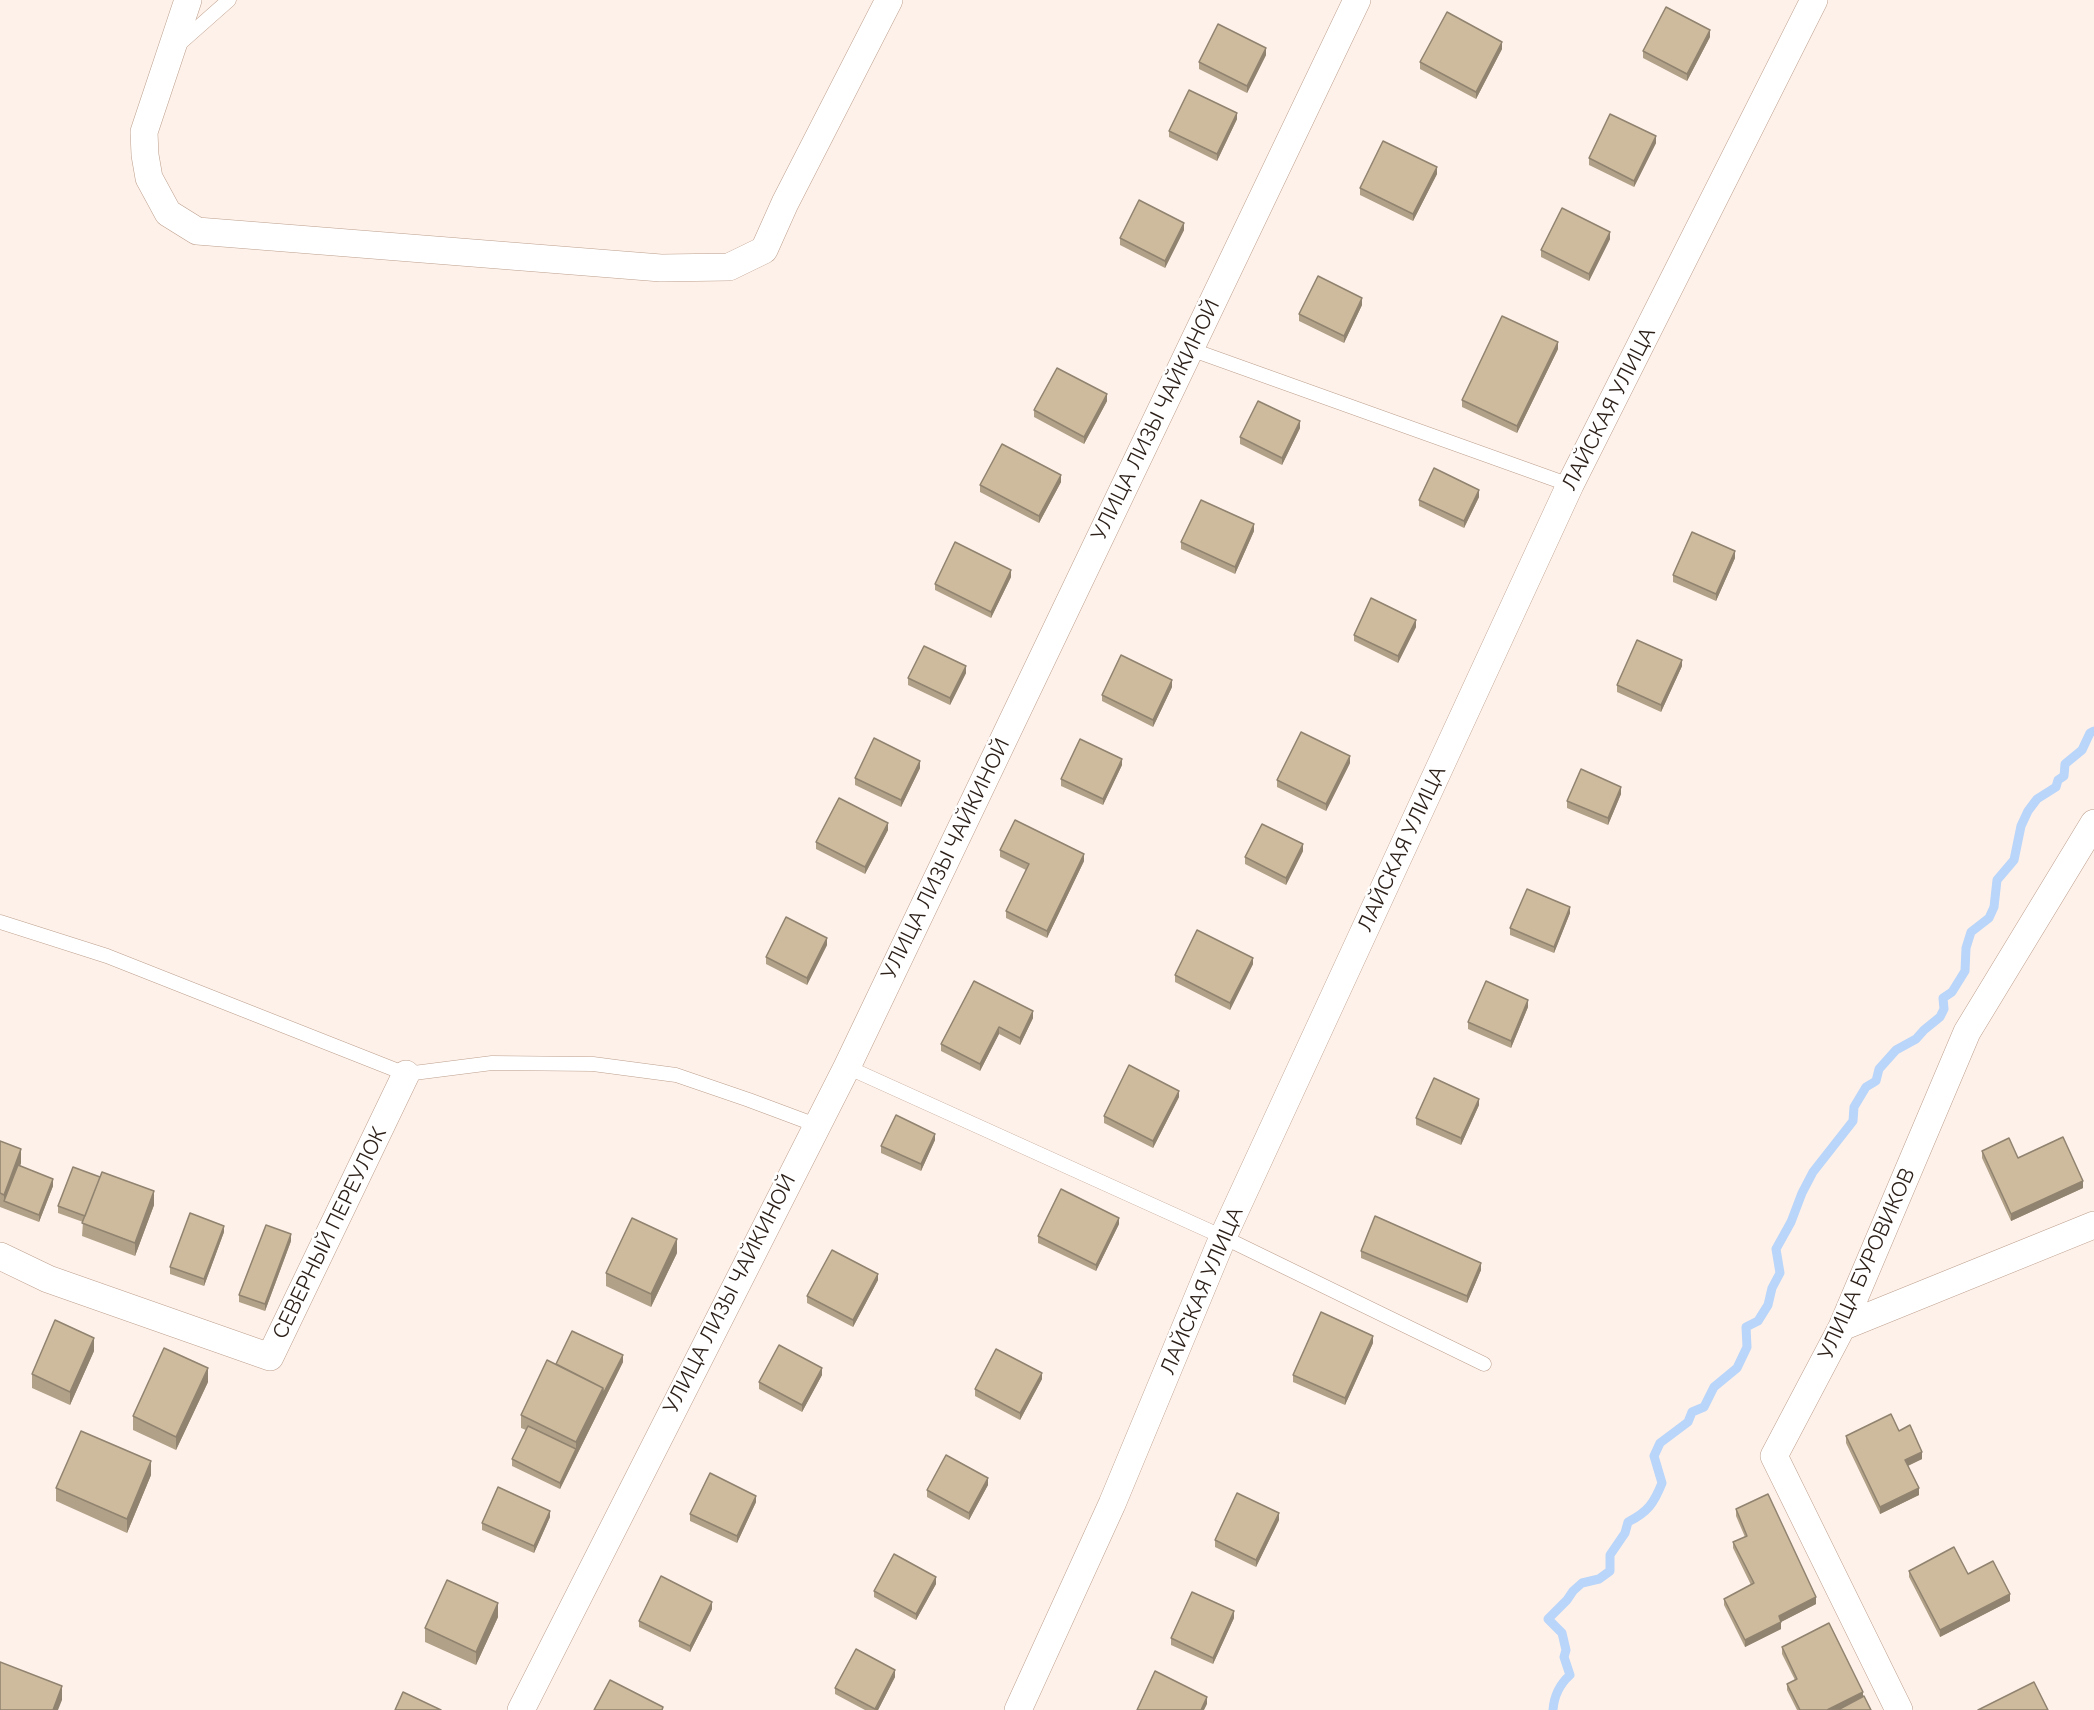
<!DOCTYPE html>
<html>
<head>
<meta charset="utf-8">
<style>
  body { margin:0 }
  canvas { display:block; background:#fef1e9 }
</style>
</head>
<body>
<canvas width="2094" height="1710"></canvas>
<script>
const g = document.querySelector('canvas').getContext('2d');
g.lineJoin = 'round';
function trace(path, color, width, dash) { g.strokeStyle = color; g.lineWidth = width; g.lineCap = dash ? 'butt' : 'round'; g.setLineDash(dash || []); g.stroke(path); }
function fill(path, color) { g.fillStyle = color; g.fill(path, 'evenodd'); }
function write(font, color, halo, rows, align = 'center') {
  g.font = font + ' Raleway,sans-serif'; g.lineWidth = 5; g.setLineDash([]); g.textBaseline = 'middle'; g.strokeStyle = halo; g.fillStyle = color; for (const [text, x, y, turn = 0] of rows) {
    g.save(); g.translate(x, y); g.rotate((+turn || 0) * Math.PI / 180); g.textAlign = isNaN(turn) ? turn : align; if (halo) g.strokeText(text, 0, 0); g.fillText(text, 0, 0); g.restore();
  }
}
trace(new Path2D(`
  M 1553,1710 C 1554,1696 1560,1684 1570,1675 L 1564,1657 L 1566,1650 L 1562,1633 L 1548,1619 L 1567,1600 L 1573,1591 L 1582,1583 L 1599,1579 L 1610,1571 L 1610,1555 L 1625,1533 L 1628,1522 C 1648,1512 1654,1503 1662,1483 L 1654,1456 L 1660,1443 L 1688,1422 L 1692,1412 L 1704,1407 L 1714,1387 L 1737,1368 L 1747,1347 L 1746,1327 L 1758,1321 L 1768,1305 L 1772,1288 L 1780,1273 L 1776,1249 L 1791,1222 L 1802,1193 L 1813,1172 L 1853,1121 L 1854,1107 L 1866,1087 L 1876,1081 L 1879,1069 L 1896,1050 L 1916,1039 L 1924,1030 L 1940,1017 L 1944,1009 L 1943,998 L 1952,992 L 1965,971 L 1966,948 L 1971,932 L 1989,918 L 1994,907 L 1997,880 L 2014,860 L 2021,826 L 2028,811 L 2037,799 L 2056,787 L 2058,780 L 2064,776 L 2065,764 L 2082,750 L 2090,733 L 2094,731`), '#b9d5f9', 9);
const lane = new Path2D(`
  M 177,46 L 229,0
  M 1190,349 L 1570,485
  M 0,922 L 107,956 L 406,1074 L 492,1063 L 593,1064 L 676,1075 L 749,1100 L 816,1125
  M 847,1067 L 1223,1237 L 1484,1364`);
const street = new Path2D(`
  M 188,0 L 144,132 L 145,155 L 149,178 L 168,213 L 197,231 L 661,268 L 729,267 L 764,250 L 785,203 L 889,0
  M 0,1256 L 48,1279 L 270,1357 L 406,1074
  M 1842,1327 L 2094,1225
  M 521,1710 L 847,1067 L 1357,0
  M 1018,1710 L 1112,1504 L 1223,1237 L 1570,485 L 1814,0
  M 1899,1710 L 1774,1456 L 1842,1327 L 1967,1032 L 2094,823`);
trace(lane, '#bd9f8d', 15);
trace(street, '#bd9f8d', 28);
trace(lane, '#fff', 14);
trace(street, '#fff', 27);
fill(new Path2D(`
  M 1710,37 L 1687,81 L 1643,58 L 1643,51 Z
  M 1502,49 L 1476,99 L 1420,69 L 1420,62 Z
  M 1266,55 L 1247,93 L 1199,69 L 1199,62 Z
  M 1237,119 L 1217,161 L 1169,137 L 1169,131 Z
  M 1656,143 L 1634,187 L 1589,165 L 1589,158 Z
  M 1437,174 L 1413,221 L 1360,195 L 1360,188 Z
  M 1184,230 L 1165,268 L 1120,245 L 1120,238 Z
  M 1610,239 L 1589,281 L 1541,257 L 1541,250 Z
  M 1362,305 L 1344,343 L 1299,321 L 1299,314 Z
  M 1558,349 L 1517,433 L 1462,407 L 1462,400 Z
  M 1107,401 L 1084,444 L 1034,417 L 1034,410 Z
  M 1300,428 L 1282,465 L 1240,444 L 1240,437 Z
  M 1061,482 L 1039,523 L 980,492 L 980,485 Z
  M 1479,497 L 1464,528 L 1419,506 L 1419,500 Z
  M 1254,531 L 1235,574 L 1181,549 L 1181,542 Z
  M 1735,558 L 1716,601 L 1673,582 L 1673,575 Z
  M 1011,577 L 991,618 L 935,590 L 935,584 Z
  M 1416,627 L 1398,663 L 1354,641 L 1354,635 Z
  M 1682,666 L 1661,712 L 1617,692 L 1617,685 Z
  M 966,673 L 950,705 L 908,685 L 908,678 Z
  M 1172,687 L 1153,727 L 1102,701 L 1102,695 Z
  M 1350,763 L 1326,811 L 1277,787 L 1277,780 Z
  M 1122,765 L 1103,805 L 1061,786 L 1061,779 Z
  M 920,768 L 901,807 L 855,785 L 855,778 Z
  M 1621,794 L 1608,825 L 1567,808 L 1567,801 Z
  M 888,830 L 865,874 L 816,849 L 816,842 Z
  M 1000,850 L 1084,861 L 1047,938 L 1006,918 L 1006,911 L 1026,870 L 1000,857 Z
  M 1303,851 L 1286,885 L 1245,864 L 1245,857 Z
  M 1570,913 L 1554,953 L 1510,935 L 1510,928 Z
  M 827,945 L 807,985 L 766,964 L 766,957 Z
  M 1253,964 L 1230,1010 L 1175,982 L 1175,975 Z
  M 974,981 L 1033,1018 L 1020,1045 L 999,1034 L 980,1071 L 941,1051 L 941,1044 Z
  M 1528,1007 L 1511,1048 L 1468,1029 L 1468,1022 Z
  M 1179,1097 L 1153,1148 L 1104,1123 L 1104,1116 Z
  M 1479,1105 L 1461,1145 L 1416,1125 L 1416,1118 Z
  M 935,1140 L 921,1171 L 881,1153 L 881,1146 Z
  M 0,1141 L 21,1163 L 20,1166 L 53,1186 L 39,1222 L 0,1207 Z
  M 1982,1151 L 2018,1158 L 2083,1188 L 2011,1221 L 1982,1158 Z
  M 154,1205 L 135,1256 L 82,1236 L 83,1222 L 58,1213 L 58,1206 Z
  M 1119,1224 L 1096,1271 L 1038,1243 L 1038,1236 Z
  M 224,1232 L 204,1286 L 170,1274 L 170,1267 Z
  M 291,1241 L 265,1311 L 239,1302 L 239,1295 Z
  M 1361,1251 L 1481,1270 L 1467,1303 L 1361,1258 Z
  M 677,1253 L 651,1307 L 606,1286 L 606,1273 Z
  M 878,1280 L 853,1327 L 807,1303 L 807,1296 Z
  M 1373,1343 L 1345,1405 L 1293,1382 L 1293,1375 Z
  M 94,1351 L 70,1405 L 32,1388 L 32,1374 Z
  M 623,1362 L 560,1489 L 512,1466 L 512,1459 L 526,1430 L 521,1428 L 521,1415 L 556,1364 Z
  M 822,1375 L 802,1412 L 759,1389 L 759,1382 Z
  M 1042,1379 L 1020,1420 L 975,1396 L 975,1389 Z
  M 208,1382 L 176,1450 L 133,1430 L 133,1416 Z
  M 1899,1431 L 1922,1459 L 1908,1466 L 1919,1495 L 1880,1514 L 1846,1443 L 1846,1436 Z
  M 151,1475 L 127,1533 L 56,1501 L 56,1488 Z
  M 988,1485 L 969,1520 L 927,1497 L 927,1490 Z
  M 756,1502 L 737,1543 L 690,1521 L 690,1514 Z
  M 1736,1509 L 1816,1604 L 1781,1622 L 1781,1629 L 1745,1647 L 1724,1605 L 1724,1599 L 1751,1585 L 1733,1548 L 1733,1542 L 1745,1537 L 1736,1516 Z
  M 550,1517 L 534,1553 L 482,1530 L 482,1523 Z
  M 1279,1520 L 1256,1567 L 1215,1547 L 1215,1540 Z
  M 1909,1571 L 1968,1574 L 2010,1601 L 1940,1637 L 1909,1577 Z
  M 936,1584 L 916,1620 L 874,1597 L 874,1591 Z
  M 712,1609 L 690,1652 L 639,1627 L 639,1621 Z
  M 498,1617 L 476,1665 L 425,1642 L 425,1628 Z
  M 1234,1618 L 1213,1664 L 1171,1645 L 1171,1638 Z
  M 1782,1647 L 1863,1697 L 1871,1710 L 1797,1710 L 1787,1690 L 1787,1684 L 1795,1680 L 1782,1654 Z
  M 895,1677 L 878,1710 L 865,1710 L 835,1694 L 835,1688 Z`), '#b1a188');
fill(new Path2D(`
  M 1710,30 L 1710,37 L 1687,81 L 1687,74 Z
  M 1502,42 L 1502,49 L 1476,99 L 1476,92 Z
  M 1266,48 L 1266,55 L 1247,93 L 1247,86 Z
  M 1237,113 L 1237,119 L 1217,161 L 1217,154 Z
  M 1656,136 L 1656,143 L 1634,187 L 1634,181 Z
  M 1437,167 L 1437,174 L 1413,221 L 1413,214 Z
  M 1184,223 L 1184,230 L 1165,268 L 1165,261 Z
  M 1610,232 L 1610,239 L 1589,281 L 1589,274 Z
  M 1362,298 L 1362,305 L 1344,343 L 1344,336 Z
  M 1558,342 L 1558,349 L 1517,433 L 1517,426 Z
  M 1107,394 L 1107,401 L 1084,444 L 1084,437 Z
  M 1300,421 L 1300,428 L 1282,465 L 1282,458 Z
  M 1061,475 L 1061,482 L 1039,523 L 1039,516 Z
  M 1479,490 L 1479,497 L 1464,528 L 1464,521 Z
  M 1254,524 L 1254,531 L 1235,574 L 1235,567 Z
  M 1735,551 L 1735,558 L 1716,601 L 1716,594 Z
  M 1011,570 L 1011,577 L 991,618 L 991,612 Z
  M 1416,620 L 1416,627 L 1398,663 L 1398,656 Z
  M 1682,660 L 1682,666 L 1661,712 L 1661,705 Z
  M 966,666 L 966,673 L 950,705 L 950,698 Z
  M 1172,680 L 1172,687 L 1153,727 L 1153,720 Z
  M 1350,756 L 1350,763 L 1326,811 L 1326,804 Z
  M 1122,759 L 1122,765 L 1103,805 L 1103,799 Z
  M 920,761 L 920,768 L 901,807 L 901,800 Z
  M 1621,787 L 1621,794 L 1608,825 L 1608,818 Z
  M 888,823 L 888,830 L 865,874 L 865,867 Z
  M 1303,844 L 1303,851 L 1286,885 L 1286,878 Z
  M 1084,854 L 1084,861 L 1047,938 L 1047,931 Z
  M 1570,907 L 1570,913 L 1554,953 L 1554,947 Z
  M 827,938 L 827,945 L 807,985 L 807,978 Z
  M 1253,958 L 1253,964 L 1230,1010 L 1230,1003 Z
  M 1528,1000 L 1528,1007 L 1511,1048 L 1511,1041 Z
  M 1033,1011 L 1033,1018 L 1020,1045 L 1020,1038 Z
  M 999,1027 L 999,1034 L 980,1071 L 980,1064 Z
  M 1179,1091 L 1179,1097 L 1153,1148 L 1153,1141 Z
  M 1479,1099 L 1479,1105 L 1461,1145 L 1461,1138 Z
  M 935,1134 L 935,1140 L 921,1171 L 921,1164 Z
  M 21,1149 L 21,1163 L 6,1202 L 4,1202 L 4,1195 Z
  M 53,1179 L 53,1186 L 39,1222 L 39,1215 Z
  M 2083,1181 L 2083,1188 L 2011,1221 L 2011,1214 Z
  M 154,1191 L 154,1205 L 135,1256 L 135,1243 Z
  M 1119,1218 L 1119,1224 L 1096,1271 L 1096,1265 Z
  M 224,1226 L 224,1232 L 204,1286 L 204,1279 Z
  M 291,1234 L 291,1241 L 265,1311 L 265,1304 Z
  M 677,1239 L 677,1253 L 651,1307 L 651,1294 Z
  M 1481,1263 L 1481,1270 L 1467,1303 L 1467,1296 Z
  M 878,1274 L 878,1280 L 853,1327 L 853,1320 Z
  M 1373,1336 L 1373,1343 L 1345,1405 L 1345,1398 Z
  M 94,1338 L 94,1351 L 70,1405 L 70,1392 Z
  M 623,1355 L 623,1362 L 560,1489 L 560,1483 L 576,1449 L 576,1442 L 603,1388 Z
  M 208,1368 L 208,1382 L 176,1450 L 176,1437 Z
  M 822,1368 L 822,1375 L 802,1412 L 802,1405 Z
  M 1042,1373 L 1042,1379 L 1020,1420 L 1020,1413 Z
  M 1922,1452 L 1922,1459 L 1905,1467 L 1905,1460 Z
  M 151,1461 L 151,1475 L 127,1533 L 127,1519 Z
  M 988,1478 L 988,1485 L 969,1520 L 969,1513 Z
  M 1919,1488 L 1919,1495 L 1880,1514 L 1880,1507 Z
  M 756,1496 L 756,1502 L 737,1543 L 737,1536 Z
  M 550,1511 L 550,1517 L 534,1553 L 534,1546 Z
  M 1279,1513 L 1279,1520 L 1256,1567 L 1256,1560 Z
  M 936,1577 L 936,1584 L 916,1620 L 916,1614 Z
  M 2010,1594 L 2010,1601 L 1940,1637 L 1940,1630 Z
  M 1816,1597 L 1816,1604 L 1779,1623 L 1779,1616 Z
  M 712,1602 L 712,1609 L 690,1652 L 690,1646 Z
  M 498,1603 L 498,1617 L 476,1665 L 476,1652 Z
  M 1234,1611 L 1234,1618 L 1213,1664 L 1213,1658 Z
  M 1781,1622 L 1781,1629 L 1745,1647 L 1745,1640 Z
  M 895,1670 L 895,1677 L 878,1710 L 875,1710 Z
  M 62,1686 L 62,1700 L 58,1710 L 53,1710 Z
  M 1863,1692 L 1863,1699 L 1840,1710 L 1827,1710 Z
  M 1207,1697 L 1207,1704 L 1204,1710 L 1201,1710 Z`), '#90836f');
const building = new Path2D(`
  M 1666,7 L 1710,30 L 1687,74 L 1643,51 Z
  M 1447,12 L 1502,42 L 1476,92 L 1420,62 Z
  M 1218,24 L 1266,48 L 1247,86 L 1199,62 Z
  M 1189,90 L 1237,113 L 1217,154 L 1169,131 Z
  M 1610,114 L 1656,136 L 1634,181 L 1589,158 Z
  M 1383,141 L 1437,167 L 1413,214 L 1360,188 Z
  M 1139,200 L 1184,223 L 1165,261 L 1120,238 Z
  M 1562,208 L 1610,232 L 1589,274 L 1541,250 Z
  M 1318,276 L 1362,298 L 1344,336 L 1299,314 Z
  M 1502,316 L 1558,342 L 1517,426 L 1462,400 Z
  M 1057,368 L 1107,394 L 1084,437 L 1034,410 Z
  M 1258,401 L 1300,421 L 1282,458 L 1240,437 Z
  M 1002,444 L 1061,475 L 1039,516 L 980,485 Z
  M 1434,468 L 1479,490 L 1464,521 L 1419,500 Z
  M 1201,500 L 1254,524 L 1235,567 L 1181,542 Z
  M 1692,532 L 1735,551 L 1716,594 L 1673,575 Z
  M 955,542 L 1011,570 L 991,612 L 935,584 Z
  M 1371,598 L 1416,620 L 1398,656 L 1354,635 Z
  M 1637,640 L 1682,660 L 1661,705 L 1617,685 Z
  M 924,646 L 966,666 L 950,698 L 908,678 Z
  M 1121,655 L 1172,680 L 1153,720 L 1102,695 Z
  M 1301,732 L 1350,756 L 1326,804 L 1277,780 Z
  M 874,738 L 920,761 L 901,800 L 855,778 Z
  M 1080,739 L 1122,759 L 1103,799 L 1061,779 Z
  M 1581,769 L 1621,787 L 1608,818 L 1567,801 Z
  M 839,798 L 888,823 L 865,867 L 816,842 Z
  M 1015,820 L 1084,854 L 1047,931 L 1006,911 L 1029,864 L 1000,850 Z
  M 1262,824 L 1303,844 L 1286,878 L 1245,857 Z
  M 1527,889 L 1570,907 L 1554,947 L 1510,928 Z
  M 786,917 L 827,938 L 807,978 L 766,957 Z
  M 1197,930 L 1253,958 L 1230,1003 L 1175,975 Z
  M 974,981 L 1033,1011 L 1020,1038 L 999,1027 L 980,1064 L 941,1044 Z
  M 1486,981 L 1528,1000 L 1511,1041 L 1468,1022 Z
  M 1129,1065 L 1179,1091 L 1153,1141 L 1104,1116 Z
  M 1434,1078 L 1479,1099 L 1461,1138 L 1416,1118 Z
  M 896,1115 L 935,1134 L 921,1164 L 881,1146 Z
  M 2063,1137 L 2083,1181 L 2011,1214 L 1982,1151 L 2009,1138 L 2018,1158 Z
  M 0,1141 L 21,1149 L 4,1195 L 0,1193 Z
  M 18,1165 L 53,1179 L 39,1215 L 4,1201 Z
  M 73,1167 L 100,1177 L 85,1216 L 58,1206 Z
  M 102,1172 L 154,1191 L 135,1243 L 82,1223 Z
  M 1061,1189 L 1119,1218 L 1096,1265 L 1038,1236 Z
  M 190,1213 L 224,1226 L 204,1279 L 170,1267 Z
  M 1375,1216 L 1481,1263 L 1467,1296 L 1361,1251 Z
  M 632,1218 L 677,1239 L 651,1294 L 606,1273 Z
  M 266,1225 L 291,1234 L 265,1304 L 239,1295 Z
  M 832,1250 L 878,1274 L 853,1320 L 807,1296 Z
  M 1321,1312 L 1373,1336 L 1345,1398 L 1293,1375 Z
  M 55,1320 L 94,1338 L 70,1392 L 32,1374 Z
  M 572,1331 L 623,1355 L 603,1394 L 603,1388 L 556,1364 Z
  M 779,1345 L 822,1368 L 802,1405 L 759,1382 Z
  M 164,1348 L 208,1368 L 176,1437 L 133,1416 Z
  M 996,1349 L 1042,1373 L 1020,1413 L 975,1389 Z
  M 547,1360 L 603,1388 L 576,1442 L 521,1415 Z
  M 1891,1414 L 1899,1431 L 1910,1425 L 1922,1452 L 1905,1460 L 1919,1488 L 1880,1507 L 1846,1436 Z
  M 528,1426 L 576,1449 L 560,1483 L 512,1459 Z
  M 81,1431 L 151,1461 L 127,1519 L 56,1488 Z
  M 946,1455 L 988,1478 L 969,1513 L 927,1490 Z
  M 710,1473 L 756,1496 L 737,1536 L 690,1514 Z
  M 498,1487 L 550,1511 L 534,1546 L 482,1523 Z
  M 1237,1493 L 1279,1513 L 1256,1560 L 1215,1540 Z
  M 1768,1494 L 1816,1597 L 1779,1616 L 1781,1622 L 1745,1640 L 1724,1599 L 1754,1583 L 1733,1542 L 1747,1536 L 1736,1509 Z
  M 1954,1547 L 1968,1574 L 1993,1561 L 2010,1594 L 1940,1630 L 1909,1571 Z
  M 894,1554 L 936,1577 L 916,1614 L 874,1591 Z
  M 661,1576 L 712,1602 L 690,1646 L 639,1621 Z
  M 447,1580 L 498,1603 L 476,1652 L 425,1628 Z
  M 1192,1592 L 1234,1611 L 1213,1658 L 1171,1638 Z
  M 1829,1623 L 1863,1692 L 1827,1710 L 1800,1710 L 1787,1684 L 1797,1679 L 1782,1647 Z
  M 856,1649 L 895,1670 L 875,1709 L 835,1688 Z
  M 0,1662 L 62,1686 L 53,1710 L 0,1710 Z
  M 1155,1671 L 1207,1697 L 1201,1710 L 1137,1710 Z
  M 610,1680 L 663,1707 L 662,1710 L 594,1710 Z
  M 2034,1682 L 2048,1710 L 1978,1710 Z
  M 403,1692 L 441,1710 L 395,1710 Z
  M 1864,1696 L 1871,1710 L 1838,1710 Z`);
fill(building, '#cebb9e');
trace(building, '#90836f', 1.5);
write('21px', '#2d211a', '#fff', [
  ["ЛАЙСКАЯ УЛИЦА",1609,409,-63],
  ["УЛИЦА ЛИЗЫ ЧАЙКИНОЙ",1156,420,-64],
  ["ЛАЙСКАЯ УЛИЦА",1402,849,-65],
  ["УЛИЦА ЛИЗЫ ЧАЙКИНОЙ",946,859,-64],
  ["СЕВЕРНЫЙ ПЕРЕУЛОК",330,1233,-64],
  ["УЛИЦА БУРОВИКОВ",1867,1264,-66],
  ["ЛАЙСКАЯ УЛИЦА",1202,1291,-67],
  ["УЛИЦА ЛИЗЫ ЧАЙКИНОЙ",730,1294,-63]
]);
</script>
</body>
</html>
